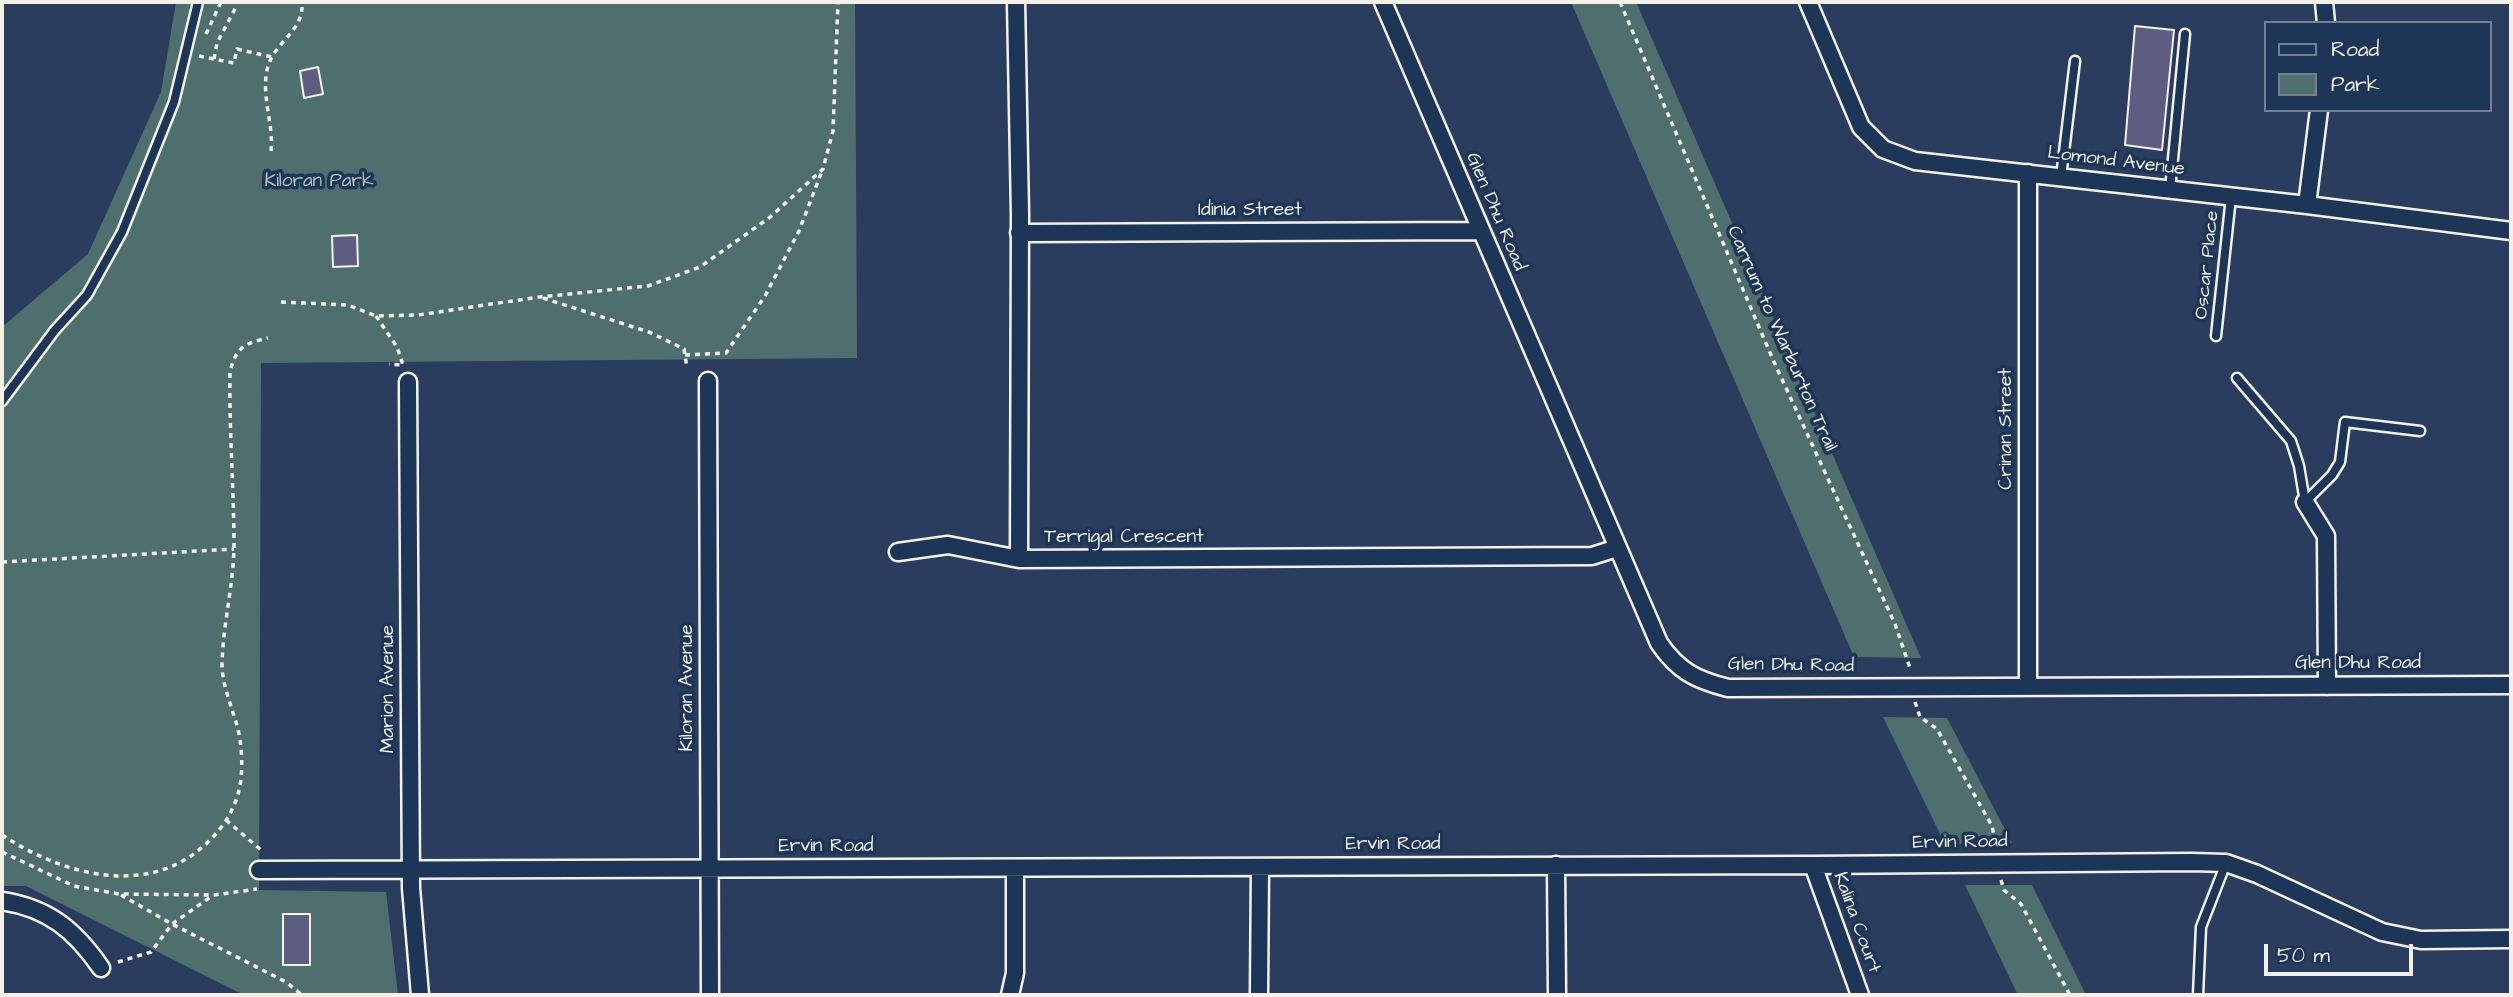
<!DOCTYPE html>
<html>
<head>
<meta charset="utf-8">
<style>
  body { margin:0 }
  #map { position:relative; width:2513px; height:997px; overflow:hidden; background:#2a3d5f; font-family:"Architects Daughter",sans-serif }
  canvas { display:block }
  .frame { position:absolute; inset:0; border:4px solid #f4f1e8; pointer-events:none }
  .legend { position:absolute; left:2264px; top:21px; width:228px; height:91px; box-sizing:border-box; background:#1d3557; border:2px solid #738091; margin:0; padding:9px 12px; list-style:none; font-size:21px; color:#f4f1e8 }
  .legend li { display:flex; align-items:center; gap:14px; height:35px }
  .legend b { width:35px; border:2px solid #738091 }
  .scale { position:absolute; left:2264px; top:944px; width:149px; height:32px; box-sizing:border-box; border:4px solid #f4f1e8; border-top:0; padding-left:9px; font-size:21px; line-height:24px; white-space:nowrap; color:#f4f1e8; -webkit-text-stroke:5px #1d3557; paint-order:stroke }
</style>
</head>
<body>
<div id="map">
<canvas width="2513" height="997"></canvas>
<div class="frame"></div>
<ul class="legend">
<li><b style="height:9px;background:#1d3557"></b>Road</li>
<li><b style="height:19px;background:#4f6f6f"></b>Park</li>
</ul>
<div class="scale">50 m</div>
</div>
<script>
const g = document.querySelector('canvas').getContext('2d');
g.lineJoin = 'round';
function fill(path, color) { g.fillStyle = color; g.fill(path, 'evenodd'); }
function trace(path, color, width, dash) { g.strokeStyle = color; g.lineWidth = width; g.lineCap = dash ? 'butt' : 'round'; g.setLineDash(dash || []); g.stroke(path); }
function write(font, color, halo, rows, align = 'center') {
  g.font = font + ' "Architects Daughter",sans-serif'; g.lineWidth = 7; g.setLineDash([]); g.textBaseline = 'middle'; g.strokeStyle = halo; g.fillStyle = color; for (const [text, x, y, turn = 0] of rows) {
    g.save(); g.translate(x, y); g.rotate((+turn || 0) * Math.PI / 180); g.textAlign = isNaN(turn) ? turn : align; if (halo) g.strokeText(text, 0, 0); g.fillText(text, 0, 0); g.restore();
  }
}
fill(new Path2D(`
  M 176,2 L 855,2 L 857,358 L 261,363 L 259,890 L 386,892 L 398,995 L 244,995 L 26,886 L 2,886 L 2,327 L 88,254 L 161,92 Z
  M 1571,2 L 1636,2 L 1921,658 L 1854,657 Z
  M 1883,717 L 1947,718 L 2012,843 L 1945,844 Z
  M 1965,885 L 2032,885 L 2086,995 L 2018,995 Z`), '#4f6f6f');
const building = new Path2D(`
  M 2135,26 L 2174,30 L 2162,150 L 2125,145 Z
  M 318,67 L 323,94 L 304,98 L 300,71 Z
  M 357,235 L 358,266 L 333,267 L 332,236 Z
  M 283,914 L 310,914 L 310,965 L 283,965 Z`);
fill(building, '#5c5d80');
trace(building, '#f4f1e8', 2);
const lane = new Path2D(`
  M 2061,177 L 2075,61
  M 2170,190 L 2185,34
  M 2216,336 L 2231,197
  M 2237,378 L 2291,441 L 2299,466 L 2305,502
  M 2,401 L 55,330 L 87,295 L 122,232 L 174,102 L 198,2
  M 2305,502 L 2332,475 L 2340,462 L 2345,422 L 2420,431
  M 2198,995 L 2201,927 L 2226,863`);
const street = new Path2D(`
  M 1016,2 L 1020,214 L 1019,559 L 1592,556 L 1617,548
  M 1383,2 L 1659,643 C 1678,671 1696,680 1728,688 L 2511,685
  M 1808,2 L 1861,127 L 1883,149 L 1915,161 L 2307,205 L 2511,231
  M 2324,2 L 2326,23
  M 2307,205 L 2319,110
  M 1019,233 L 1481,231
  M 708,381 L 710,995
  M 408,382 L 411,888 L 420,995
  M 2305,502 L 2326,536 L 2327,686
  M 898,552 L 948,545 L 1019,559
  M 2028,686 L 2028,173
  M 1556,865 L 1557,995
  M 1813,865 L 1860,995
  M 259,870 L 1813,865 L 2191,862 L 2226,863 L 2257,874 L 2382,932 L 2421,940 L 2511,939
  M 2,901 C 48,908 75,930 101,968
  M 1010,995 L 1015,973 L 1015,868
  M 1259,995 L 1260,867`);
trace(lane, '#f4f1e8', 13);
trace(street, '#f4f1e8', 21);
trace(new Path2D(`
  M 1620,2 L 1774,362 L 1895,624 L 1911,671
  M 206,34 L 221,2
  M 199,56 L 234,63 L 237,49 L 272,57
  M 214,59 L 217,43 L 236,7
  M 271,151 C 274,122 259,92 269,63 C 279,39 304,30 302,2
  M 543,298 L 649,332 L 684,349 L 687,368
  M 281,302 L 348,305 L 376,316 L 418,315 L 539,297 L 648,286 L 700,267 L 769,218 L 823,169 L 833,131 L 838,2
  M 376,316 L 397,347 L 403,365 L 389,364
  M 685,355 L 726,353 L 765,296 L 799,231 L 822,171
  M 2,562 L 234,549
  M 1915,702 L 1920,717 L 1937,729 L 1992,826 L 1996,845
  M 226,820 L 261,850
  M 2,835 C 63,875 148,899 207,843 C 226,825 238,804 241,779 C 243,758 241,735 234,716 C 229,699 222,682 222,664 C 223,625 233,587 234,548 C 234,489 229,431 230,372 C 236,347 245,343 268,338
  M 2,852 L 74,886 L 119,894 L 214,895 L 257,889
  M 2001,880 L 2004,890 L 2021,904 L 2070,995
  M 121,895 L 172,924 L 286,982 L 302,995
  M 118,962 L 151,952 L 172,924 L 212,896`), '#f4f1e8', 3.5, [5, 5]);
trace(lane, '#1d3557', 8);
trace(street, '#1d3557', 16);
write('19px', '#f4f1e8', '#1d3557', [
  ["Lomond Avenue",2116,162,7],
  ["Idinia Street",1250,211],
  ["Glen Dhu Road",1495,212,67],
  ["Oscar Place",2208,265,-84],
  ["Carrum to Warburton Trail",1781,339,66],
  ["Crinan Street",2007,429,-90],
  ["Terrigal Crescent",1124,538],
  ["Glen Dhu Road",2358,664],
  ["Glen Dhu Road",1791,666,1],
  ["Kiloran Avenue",688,688,-90],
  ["Marion Avenue",389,689,-90],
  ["Ervin Road",1960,843,-1],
  ["Ervin Road",1393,845],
  ["Ervin Road",826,847],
  ["Kalina Court",1856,923,70]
]);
write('19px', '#bac4be', '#1d3557', [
  ["Kiloran Park",319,182]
]);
</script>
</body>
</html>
